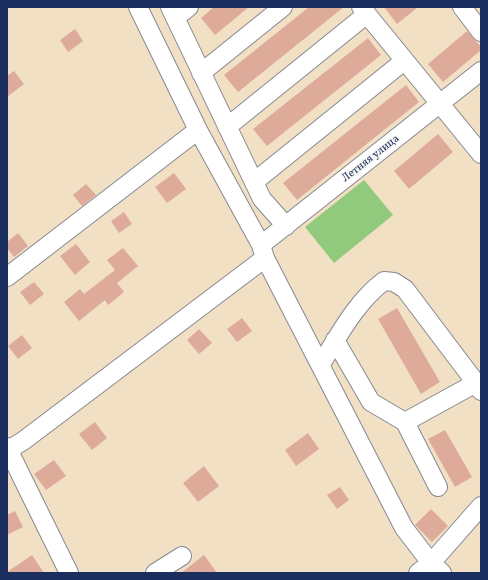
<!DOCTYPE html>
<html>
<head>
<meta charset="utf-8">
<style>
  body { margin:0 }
  #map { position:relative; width:488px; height:580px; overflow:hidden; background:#f2e0c5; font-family:Vollkorn,serif }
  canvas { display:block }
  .frame { position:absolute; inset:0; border:8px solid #1b2f5e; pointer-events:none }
</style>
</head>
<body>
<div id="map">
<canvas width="488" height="580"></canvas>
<div class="frame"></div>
</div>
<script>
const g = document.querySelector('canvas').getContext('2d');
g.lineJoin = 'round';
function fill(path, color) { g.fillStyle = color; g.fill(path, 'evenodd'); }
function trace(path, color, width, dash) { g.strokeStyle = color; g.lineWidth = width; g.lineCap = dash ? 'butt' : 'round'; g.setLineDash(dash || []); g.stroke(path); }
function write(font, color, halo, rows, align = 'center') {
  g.font = font + ' Vollkorn,serif'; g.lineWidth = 3; g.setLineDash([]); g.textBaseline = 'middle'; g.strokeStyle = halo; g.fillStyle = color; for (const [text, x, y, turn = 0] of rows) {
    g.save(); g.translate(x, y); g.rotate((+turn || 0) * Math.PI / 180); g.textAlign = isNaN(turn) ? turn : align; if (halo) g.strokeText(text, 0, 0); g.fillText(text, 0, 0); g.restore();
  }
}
fill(new Path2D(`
  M 364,180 L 393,215 L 334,263 L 305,227 Z`), '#92ca7d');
fill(new Path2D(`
  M 214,7 L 249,7 L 215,35 L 201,18 Z
  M 309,7 L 344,7 L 238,92 L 224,75 Z
  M 384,7 L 418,7 L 397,24 Z
  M 75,29 L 83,41 L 68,52 L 60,40 Z
  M 467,31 L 481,47 L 481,50 L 443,82 L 428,64 Z
  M 368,38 L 381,55 L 267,146 L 253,129 Z
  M 14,71 L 24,84 L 7,97 L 7,76 Z
  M 406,85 L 419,102 L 297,200 L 283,183 Z
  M 438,134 L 453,152 L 409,189 L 394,171 Z
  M 174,173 L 186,189 L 167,203 L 155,187 Z
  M 86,184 L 96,195 L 82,206 L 73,195 Z
  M 124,212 L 132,224 L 119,233 L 111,221 Z
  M 18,233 L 28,246 L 14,257 L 7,248 L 7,242 Z
  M 76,244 L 90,262 L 75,275 L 60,256 Z
  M 123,248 L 138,266 L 117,283 L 124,292 L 108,305 L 105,300 L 79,321 L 64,302 L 80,289 L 84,294 L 115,270 L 107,260 Z
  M 34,282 L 44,294 L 30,305 L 20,292 Z
  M 397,308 L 440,382 L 421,394 L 378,319 Z
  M 242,318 L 252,331 L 237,342 L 227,329 Z
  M 199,329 L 212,343 L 199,354 L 187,340 Z
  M 22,335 L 32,348 L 18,359 L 8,346 Z
  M 95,422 L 107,438 L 92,450 L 79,434 Z
  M 445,430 L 472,477 L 455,487 L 428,439 Z
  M 308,433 L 319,449 L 296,466 L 285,450 Z
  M 54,460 L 66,476 L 46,490 L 34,474 Z
  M 204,466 L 219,486 L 198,502 L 183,483 Z
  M 340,487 L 349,500 L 337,509 L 327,495 Z
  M 431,509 L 448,526 L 432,542 L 415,525 Z
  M 15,511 L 23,527 L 7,535 L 7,515 Z
  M 32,555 L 44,573 L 7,573 L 7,572 Z
  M 204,555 L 217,573 L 181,573 Z`), '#deab9a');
const minor = new Path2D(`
  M 138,7 L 198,130 L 261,245 L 265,258 L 404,528 L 431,563 L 442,573
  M 170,7 L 262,199 L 286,226
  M 361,7 L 481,154
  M 462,7 L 481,32
  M 175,18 L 189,7
  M 201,73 L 283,7
  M 227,127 L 367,14
  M 254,182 L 404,61
  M 261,245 L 481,71
  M 7,277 L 198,130
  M 335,340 L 371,402 L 405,422
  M 321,364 C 339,335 356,302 384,281 L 394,282 L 405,289 L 476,383
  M 7,447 L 69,573
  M 8,450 L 23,441 L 265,258
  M 438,487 L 405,422 L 476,383 L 481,391
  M 155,573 L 182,556
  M 418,573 L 431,563 L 481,506`);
trace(minor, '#868892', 20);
trace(minor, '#fff', 18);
write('11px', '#1b2f5e', '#f6f6f2', [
  ["Летняя улица",371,159,-38]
]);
</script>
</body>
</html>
